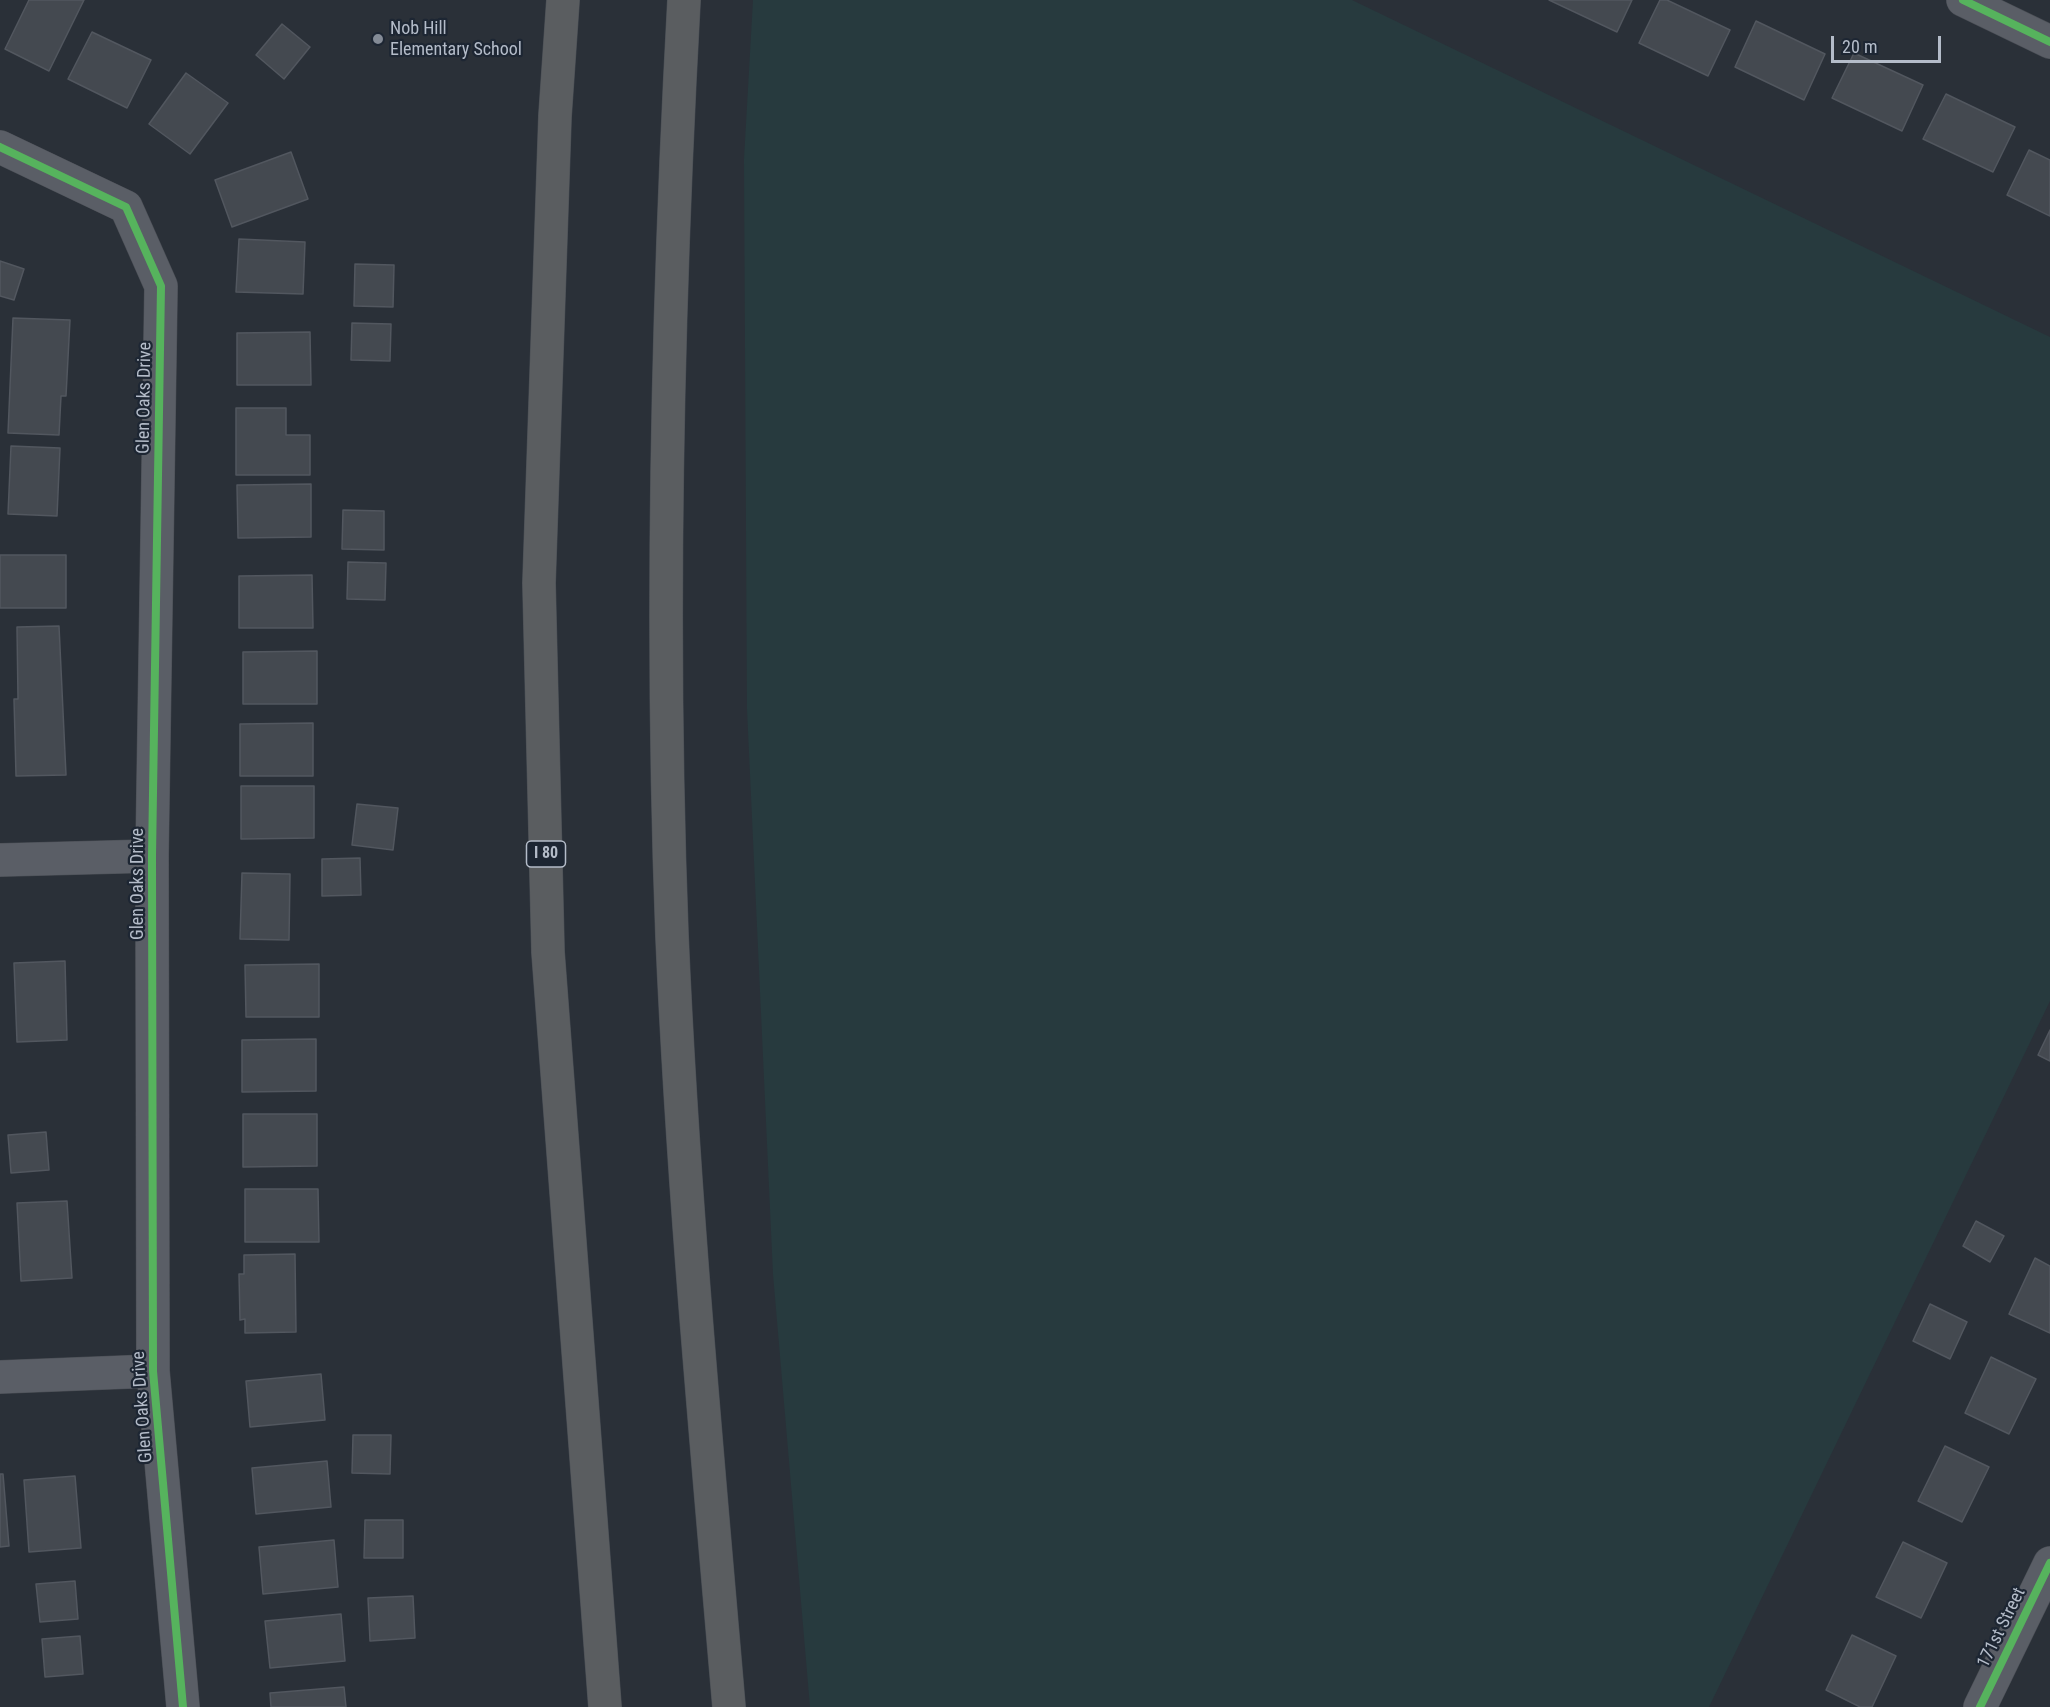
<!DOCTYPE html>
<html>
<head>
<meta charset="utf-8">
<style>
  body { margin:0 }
  #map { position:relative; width:2050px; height:1707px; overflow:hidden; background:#2a3038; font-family:"Roboto Condensed",sans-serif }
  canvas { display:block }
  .scale { position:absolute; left:1831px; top:36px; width:110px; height:27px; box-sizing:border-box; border:3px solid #b4bcc9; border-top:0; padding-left:8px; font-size:18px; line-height:21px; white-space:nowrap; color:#b4bcc9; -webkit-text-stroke:4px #1d2633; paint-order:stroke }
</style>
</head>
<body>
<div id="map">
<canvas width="2050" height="1707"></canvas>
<div class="scale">20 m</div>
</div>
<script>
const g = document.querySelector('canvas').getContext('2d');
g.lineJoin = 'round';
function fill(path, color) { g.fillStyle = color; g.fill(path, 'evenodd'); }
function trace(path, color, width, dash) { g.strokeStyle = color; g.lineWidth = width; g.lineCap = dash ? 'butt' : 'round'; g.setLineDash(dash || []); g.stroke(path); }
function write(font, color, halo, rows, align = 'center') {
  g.font = font + ' "Roboto Condensed",sans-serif'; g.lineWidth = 4.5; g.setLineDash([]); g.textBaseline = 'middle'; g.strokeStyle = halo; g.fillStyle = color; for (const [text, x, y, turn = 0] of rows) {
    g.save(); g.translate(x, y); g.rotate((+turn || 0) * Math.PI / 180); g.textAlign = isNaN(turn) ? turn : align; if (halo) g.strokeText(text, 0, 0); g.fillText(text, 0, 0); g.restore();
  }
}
fill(new Path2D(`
  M 753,0 L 1352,0 L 2050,337 L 2050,1001 L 1709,1707 L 810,1707 L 773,1274 L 747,709 L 744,159 Z`), '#273a3e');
const building = new Path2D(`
  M 29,0 L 84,0 L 49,71 L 5,49 Z
  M 1549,0 L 1632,0 L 1617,32 Z
  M 1660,0 L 1667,0 L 1730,30 L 1708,76 L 1639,43 Z
  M 1756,21 L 1825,54 L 1804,100 L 1735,67 Z
  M 282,24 L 310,47 L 284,79 L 256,55 Z
  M 92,32 L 151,60 L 127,108 L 68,79 Z
  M 1854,53 L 1923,85 L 1902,131 L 1832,98 Z
  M 186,73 L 228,103 L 190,154 L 149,124 Z
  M 1946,94 L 2015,127 L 1993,172 L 1923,139 Z
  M 2029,150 L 2050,160 L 2050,216 L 2007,195 Z
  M 291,152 L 308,199 L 232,227 L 215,180 Z
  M 239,239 L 305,242 L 303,294 L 236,292 Z
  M 0,261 L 24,269 L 14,300 L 0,296 Z
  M 355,264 L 394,265 L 393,307 L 354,306 Z
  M 13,318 L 70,320 L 66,396 L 61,396 L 59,435 L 8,433 Z
  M 352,323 L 391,324 L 390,361 L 351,360 Z
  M 310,332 L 311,385 L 237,385 L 237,333 Z
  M 236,408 L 286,408 L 286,435 L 310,435 L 310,475 L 236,475 Z
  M 11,446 L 60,448 L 57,516 L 8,514 Z
  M 311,484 L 311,537 L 238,538 L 237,485 Z
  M 343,510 L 384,511 L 384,550 L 342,549 Z
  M 0,555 L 66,555 L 66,608 L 0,608 Z
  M 348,562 L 386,563 L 385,600 L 347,599 Z
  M 312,575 L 313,628 L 239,628 L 239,576 Z
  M 59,626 L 66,775 L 16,776 L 14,699 L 18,699 L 17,627 Z
  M 317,651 L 317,704 L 243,704 L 243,652 Z
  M 313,723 L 313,776 L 240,776 L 240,724 Z
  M 241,786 L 314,786 L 314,838 L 241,839 Z
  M 357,804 L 398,808 L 393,850 L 352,845 Z
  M 360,858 L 361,895 L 322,896 L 322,859 Z
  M 242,873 L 290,874 L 289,940 L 240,939 Z
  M 65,961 L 67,1040 L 17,1042 L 14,963 Z
  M 319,964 L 319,1017 L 246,1017 L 245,965 Z
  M 2050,1030 L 2050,1061 L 2038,1055 Z
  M 316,1039 L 316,1091 L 242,1092 L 242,1040 Z
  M 243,1114 L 317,1114 L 317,1166 L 243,1167 Z
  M 46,1132 L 49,1170 L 11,1173 L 8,1135 Z
  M 245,1189 L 318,1189 L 319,1242 L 245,1242 Z
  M 67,1201 L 72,1278 L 21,1281 L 17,1203 Z
  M 1976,1221 L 2004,1236 L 1990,1262 L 1963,1246 Z
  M 295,1254 L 296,1332 L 245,1333 L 245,1319 L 240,1320 L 239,1274 L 244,1274 L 244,1255 Z
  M 2035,1258 L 2050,1266 L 2050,1333 L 2009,1314 Z
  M 1930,1304 L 1967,1322 L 1950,1359 L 1913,1341 Z
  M 1991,1357 L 2036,1379 L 2009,1434 L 1965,1413 Z
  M 321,1374 L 325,1420 L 250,1427 L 246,1381 Z
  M 353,1435 L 391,1435 L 390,1474 L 352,1473 Z
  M 1945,1446 L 1989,1467 L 1962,1522 L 1918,1501 Z
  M 327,1461 L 331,1507 L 256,1514 L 252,1468 Z
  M 0,1474 L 3,1474 L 9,1546 L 0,1547 Z
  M 75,1476 L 81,1548 L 29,1552 L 24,1480 Z
  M 365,1520 L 403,1520 L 403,1558 L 364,1558 Z
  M 334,1540 L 338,1587 L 263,1594 L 259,1547 Z
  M 1903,1542 L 1947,1563 L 1921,1618 L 1876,1597 Z
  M 75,1581 L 78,1619 L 40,1622 L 36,1584 Z
  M 413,1596 L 415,1638 L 370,1641 L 368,1598 Z
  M 341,1614 L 345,1661 L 270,1668 L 265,1621 Z
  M 1852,1635 L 1896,1656 L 1872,1707 L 1860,1707 L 1826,1690 Z
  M 80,1636 L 83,1674 L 45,1677 L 42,1639 Z
  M 344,1687 L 346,1707 L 271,1707 L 270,1693 Z`);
fill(building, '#444950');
trace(building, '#52575f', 1.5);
const street = new Path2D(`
  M 1963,0 L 2050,42
  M 0,147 L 126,207 L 161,286 L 152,856 L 153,1371 L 183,1707
  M 0,860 L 152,856
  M 0,1377 L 153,1371
  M 1980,1707 L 2050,1563`);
const highway = new Path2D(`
  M 563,0 L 555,116 L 539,583 L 548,952 L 605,1707
  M 684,0 C 667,311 660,624 672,936 C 683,1193 707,1450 729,1707`);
trace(street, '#484c53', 34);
trace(highway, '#474c53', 34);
trace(street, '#5a5e66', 33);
trace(highway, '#5a5d60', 33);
trace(new Path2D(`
  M 1963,0 L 2050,42
  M 0,147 L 126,207 L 161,286 L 152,856 L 153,1371 L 183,1707
  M 1980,1707 L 2050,1563`), '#56b35d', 8);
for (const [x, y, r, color] of [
  [378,39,6,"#848b96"]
]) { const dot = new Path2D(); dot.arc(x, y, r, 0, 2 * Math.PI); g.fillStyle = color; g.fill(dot); trace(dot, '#1d2633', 2); }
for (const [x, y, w] of [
  [546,854,39]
]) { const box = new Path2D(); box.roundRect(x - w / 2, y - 13, w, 26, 4.5); g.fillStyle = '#1d2633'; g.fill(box); trace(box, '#b4bcc9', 1.5); }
write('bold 16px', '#b4bcc9', null, [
  ["I 80",546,854]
]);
write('18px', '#b4bcc9', '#1d2633', [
  ["Nob Hill",390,29],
  ["Elementary School",390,50]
], 'left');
write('18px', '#b4bcc9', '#1d2633', [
  ["Glen Oaks Drive",145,398,-89],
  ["Glen Oaks Drive",138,884,-90],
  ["Glen Oaks Drive",143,1407,-94],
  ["171st Street",2002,1628,-64]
]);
</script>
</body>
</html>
